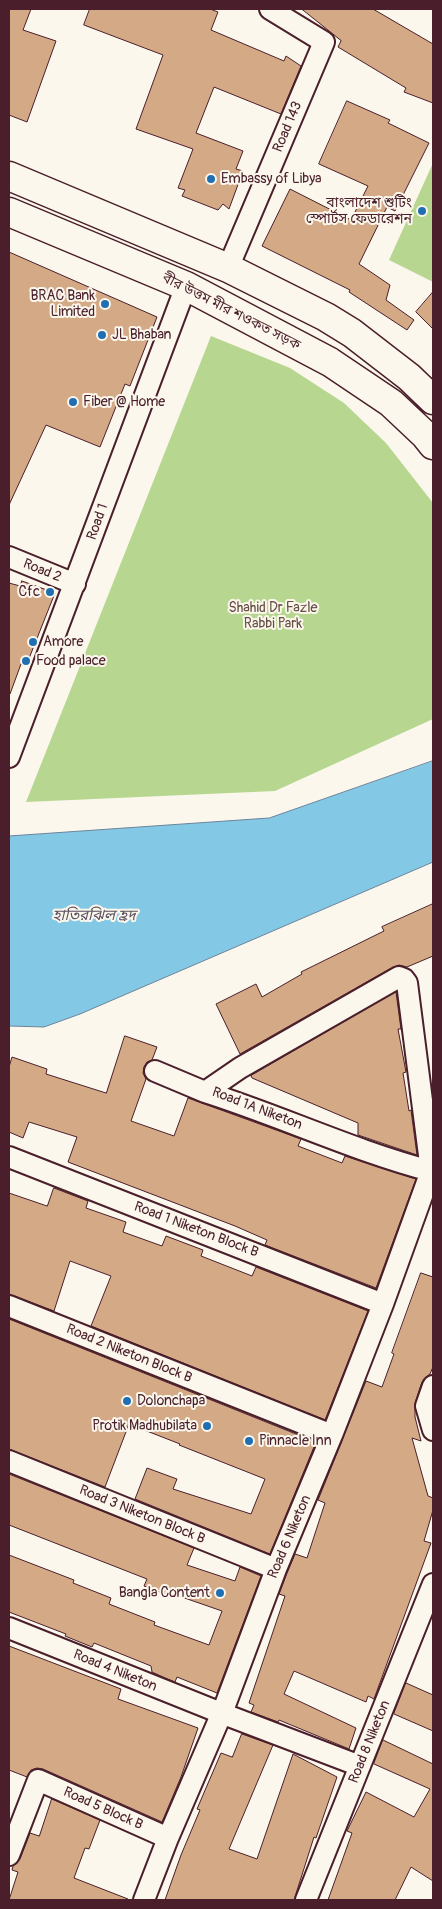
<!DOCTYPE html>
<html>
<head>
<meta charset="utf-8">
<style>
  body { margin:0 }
  #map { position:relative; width:442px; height:1909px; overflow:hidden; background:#fbf7ec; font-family:Pangolin,sans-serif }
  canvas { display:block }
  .frame { position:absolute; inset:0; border:10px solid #4a1f2b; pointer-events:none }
</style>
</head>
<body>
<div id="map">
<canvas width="442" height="1909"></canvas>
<div class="frame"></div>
</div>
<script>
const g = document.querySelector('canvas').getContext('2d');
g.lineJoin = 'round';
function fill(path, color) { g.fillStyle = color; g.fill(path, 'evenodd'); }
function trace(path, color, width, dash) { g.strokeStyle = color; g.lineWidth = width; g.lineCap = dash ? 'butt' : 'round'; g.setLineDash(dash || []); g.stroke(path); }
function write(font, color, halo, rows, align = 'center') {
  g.font = font + ' Pangolin,"Noto Sans Bengali",sans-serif'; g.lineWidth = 4; g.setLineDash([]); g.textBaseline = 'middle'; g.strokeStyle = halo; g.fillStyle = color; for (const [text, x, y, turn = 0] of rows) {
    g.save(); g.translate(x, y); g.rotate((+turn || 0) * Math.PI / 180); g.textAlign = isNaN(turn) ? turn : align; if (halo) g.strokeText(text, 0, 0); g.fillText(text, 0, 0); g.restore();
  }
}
fill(new Path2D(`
  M 433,163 L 433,282 L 389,260 Z
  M 211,336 L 290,368 L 344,403 L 386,443 L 433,503 L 433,719 L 275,791 L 26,802 Z`), '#b7d790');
const water = new Path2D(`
  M 433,761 L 433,862 L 80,1014 L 44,1027 L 9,1026 L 9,836 L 269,818 Z`);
fill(water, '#83c8e5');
trace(water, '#6c849b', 1);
const building = new Path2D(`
  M 9,9 L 31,9 L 23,30 L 56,41 L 27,122 L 9,115 Z
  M 90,9 L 210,9 L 218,12 L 211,30 L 284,61 L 286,56 L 301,66 L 281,114 L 214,87 L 196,133 L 243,151 L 236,169 L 243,171 L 229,209 L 223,204 L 218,210 L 182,196 L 185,190 L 178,188 L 193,149 L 136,129 L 163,55 L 84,25 Z
  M 302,9 L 373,9 L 433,44 L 433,103 L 404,92 L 406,88 L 338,47 L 341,41 Z
  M 347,101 L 390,120 L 388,123 L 429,143 L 395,211 L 387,207 L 359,264 L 390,285 L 386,300 L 414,320 L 407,330 L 349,292 L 350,290 L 262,246 L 290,189 L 351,220 L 368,186 L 319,164 Z
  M 9,252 L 157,317 L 130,386 L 125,384 L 100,447 L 46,425 L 9,505 Z
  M 433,292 L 433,329 L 416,312 Z
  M 22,581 L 55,593 L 26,666 L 21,664 L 10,694 L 9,693 L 9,583 L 20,586 Z
  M 433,904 L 433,956 L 407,967 L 399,965 L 393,967 L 240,1054 L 216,1004 L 256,984 L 262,997 L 302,974 L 301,972 L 384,931 L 382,927 Z
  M 396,992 L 401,1029 L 398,1029 L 406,1072 L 403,1073 L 409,1111 L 411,1110 L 417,1155 L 358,1135 L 358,1123 L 252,1078 L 251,1076 Z
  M 125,1036 L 157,1047 L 152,1060 L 147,1062 L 144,1067 L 143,1073 L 146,1079 L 131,1121 L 174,1136 L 188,1098 L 301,1139 L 298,1146 L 342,1163 L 345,1156 L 416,1179 L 376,1288 L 265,1245 L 267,1240 L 235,1226 L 68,1162 L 77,1137 L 29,1122 L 23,1138 L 9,1132 L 9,1067 L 12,1057 L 47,1069 L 46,1074 L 106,1093 Z
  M 54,1188 L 88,1201 L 86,1208 L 126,1222 L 123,1232 L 162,1246 L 166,1236 L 203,1250 L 201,1256 L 252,1276 L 256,1267 L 368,1311 L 325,1420 L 91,1326 L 111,1276 L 70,1261 L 54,1311 L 9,1294 L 9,1193 L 47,1206 Z
  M 421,1273 L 433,1277 L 433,1367 L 430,1374 L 426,1377 L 422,1382 L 415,1403 L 415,1417 L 421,1441 L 412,1438 L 428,1496 L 433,1498 L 433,1510 L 424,1541 L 431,1543 L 374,1699 L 368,1696 L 366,1702 L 294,1671 L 284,1694 L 356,1728 L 349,1749 L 279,1720 L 278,1722 L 251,1712 L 254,1705 L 249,1703 L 285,1596 L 279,1594 L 287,1573 L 295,1554 L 307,1558 L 325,1503 L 318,1500 L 366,1381 L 382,1387 L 394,1354 L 392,1353 Z
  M 9,1319 L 316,1442 L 270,1554 L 135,1499 L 147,1468 L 177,1479 L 173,1489 L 251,1514 L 265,1479 L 179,1445 L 180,1444 L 129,1424 L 105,1487 L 9,1449 Z
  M 9,1474 L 194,1548 L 187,1565 L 235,1581 L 240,1567 L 261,1576 L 217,1693 L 177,1677 L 175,1682 L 165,1678 L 152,1672 L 151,1666 L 94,1643 L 92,1647 L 65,1636 L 66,1634 L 9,1612 L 9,1555 L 74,1580 L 73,1583 L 111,1598 L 109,1604 L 155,1622 L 154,1625 L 209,1645 L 222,1611 L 176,1595 L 175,1598 L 144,1586 L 147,1579 L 9,1525 Z
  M 9,1646 L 121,1689 L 118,1699 L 198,1728 L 181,1777 L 162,1822 L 43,1769 L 37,1768 L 31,1770 L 27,1777 L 9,1770 Z
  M 406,1683 L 433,1695 L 433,1731 L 394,1714 Z
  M 242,1734 L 273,1745 L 229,1849 L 257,1859 L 293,1754 L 337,1777 L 316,1838 L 314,1837 L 294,1900 L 165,1900 L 181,1855 L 200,1810 L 197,1809 L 221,1753 L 232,1757 Z
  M 383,1740 L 433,1764 L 433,1881 L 411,1867 L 395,1900 L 328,1900 L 352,1833 L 347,1831 L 366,1792 L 414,1817 L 430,1789 L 374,1764 Z
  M 52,1799 L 100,1820 L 89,1849 L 85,1848 L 74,1878 L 128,1899 L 128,1900 L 9,1900 L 18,1872 L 12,1870 L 13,1866 L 20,1859 L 30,1833 L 39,1836 Z`);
fill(building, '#d4a986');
trace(building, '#4a1f2b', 1);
const minor = new Path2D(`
  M 228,268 L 324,42 L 270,9
  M 9,557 L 75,584
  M 9,757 L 186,286
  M 155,1071 L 205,1092
  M 9,1157 L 383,1304
  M 9,1306 L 332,1435
  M 433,1386 L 426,1406 L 433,1430
  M 9,1461 L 276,1569
  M 9,1628 L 221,1713 L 360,1766
  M 9,1855 L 38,1780 L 168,1838
  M 144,1900 L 168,1838 L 224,1708 L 276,1569 L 332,1435 L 383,1304 L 431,1171 C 354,1151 281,1116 205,1092 L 240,1068 L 399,977 L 404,979 L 407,983 L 431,1171 L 433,1172
  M 306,1900 L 433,1584`);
const secondary = new Path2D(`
  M 9,176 L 228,268 L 326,317 L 352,333 L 409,377 L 433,400
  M 9,212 L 186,286 L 330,362 L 391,403 L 425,435 L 433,445`);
trace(minor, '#4a1f2b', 24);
trace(secondary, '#4a1f2b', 31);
trace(minor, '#fbf7ec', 20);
trace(secondary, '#fbf7ec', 28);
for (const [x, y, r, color] of [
  [211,179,5,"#1f6fb2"],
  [422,211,5,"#1f6fb2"],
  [105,304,5,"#1f6fb2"],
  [102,335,5,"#1f6fb2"],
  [73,402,5,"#1f6fb2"],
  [50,592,5,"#1f6fb2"],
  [33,642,5,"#1f6fb2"],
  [26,661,5,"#1f6fb2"],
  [127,1401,5,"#1f6fb2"],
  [207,1426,5,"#1f6fb2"],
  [249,1441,5,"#1f6fb2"],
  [220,1593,5,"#1f6fb2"]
]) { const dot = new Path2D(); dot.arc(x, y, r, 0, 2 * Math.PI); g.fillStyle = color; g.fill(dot); trace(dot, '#fbf7ec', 2); }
write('14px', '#4a1f2b', '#fbf7ec', [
  ["Road 143",288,127,-67],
  ["বীর উত্তম মীর শওকত সড়ক",231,312,27],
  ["Road 1",98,522,-70],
  ["Road 2",42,571,22],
  ["Road 1A Niketon",257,1109,21],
  ["Road 1 Niketon Block B",196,1230,21],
  ["Road 2 Niketon Block B",129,1354,22],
  ["Road 3 Niketon Block B",142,1515,22],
  ["Road 6 Niketon",290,1537,-67],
  ["Road 4 Niketon",115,1671,22],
  ["Road 8 Niketon",370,1742,-68],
  ["Road 5 Block B",103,1809,24]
]);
write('14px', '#4a1f2b', '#fbf7ec', [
  ["Embassy of Libya",221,179],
  ["বাংলাদেশ শুটিং",412,203,"right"],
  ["স্পোর্টস ফেডারেশন",412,219,"right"],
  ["BRAC Bank",95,296,"right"],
  ["Limited",95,312,"right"],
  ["JL Bhaban",112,335],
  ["Fiber @ Home",83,402],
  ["Cfc",40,592,"right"],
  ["Amore",43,642],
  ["Food palace",36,661],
  ["Dolonchapa",137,1401],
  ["Protik Madhubilata",197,1426,"right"],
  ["Pinnacle Inn",259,1441],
  ["Bangla Content",210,1593,"right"]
], 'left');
write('14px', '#654d44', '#fbf7ec', [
  ["Shahid Dr Fazle",273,608],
  ["Rabbi Park",273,624]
]);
write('italic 15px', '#5b5263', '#fbf7ec', [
  ["হাতিরঝিল হ্রদ",94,916]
]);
</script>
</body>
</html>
